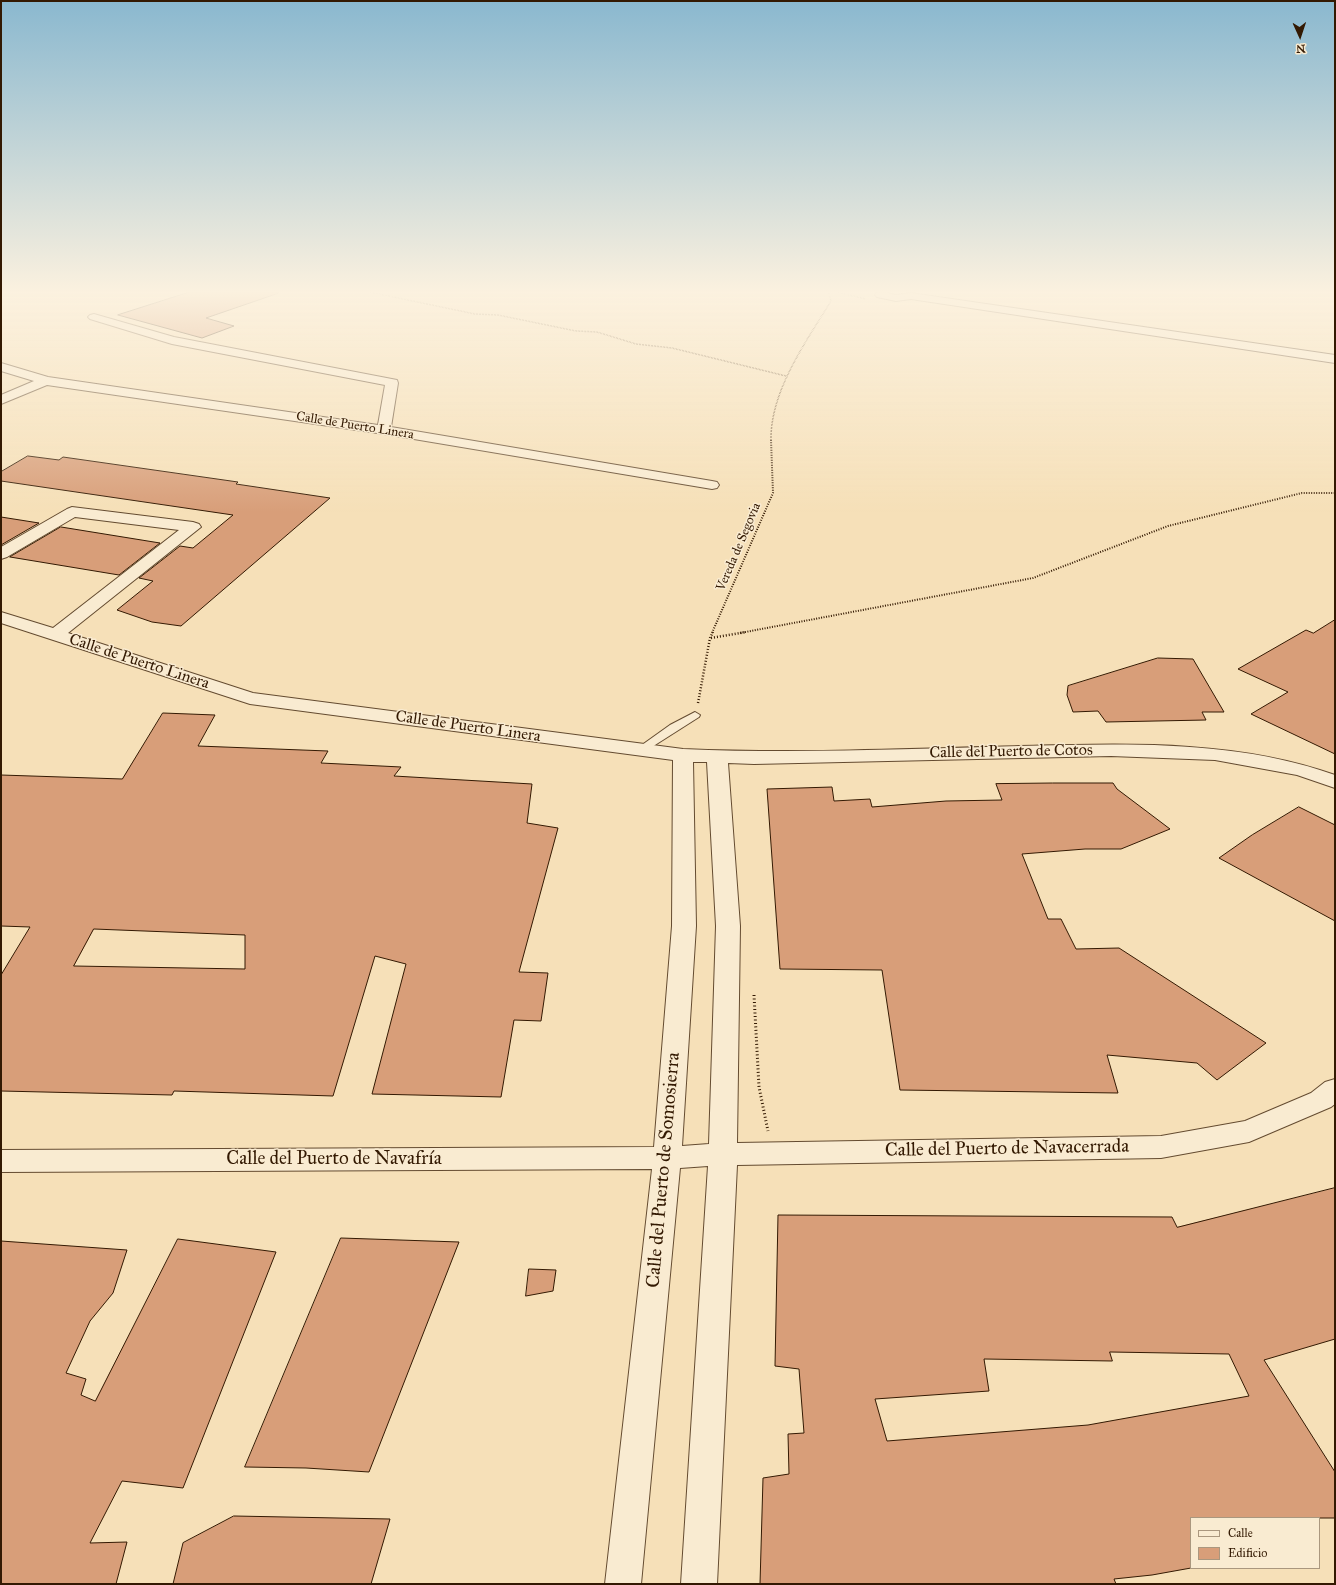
<!DOCTYPE html>
<html>
<head>
<meta charset="utf-8">
<style>
  body { margin:0 }
  #map { position:relative; width:1336px; height:1585px; overflow:hidden; background:#f6e0b8; font-family:"IM FELL Great Primer",serif }
  canvas { display:block }
  .frame { position:absolute; inset:0; border:2px solid #331902; pointer-events:none }
  .legend { position:absolute; left:1190px; top:1517px; width:130px; height:52px; box-sizing:border-box; background:#f9ebd1; border:1px solid #aa977e; margin:0; padding:5px 7px; list-style:none; font-size:12px; color:#331902 }
  .legend li { display:flex; align-items:center; gap:8px; height:20px }
  .legend b { width:20px; border:1px solid #aa977e }
  .north { position:absolute; left:1280px; top:16px; width:40px; height:40px; -webkit-text-stroke:3px #f9ebd1; paint-order:stroke; rotate:177deg; font-size:11px; font-weight:700; line-height:16px; text-align:center; color:#331902 }
  .north::after { content:''; display:block; margin:auto; width:14px; height:18px; background:#331902; clip-path:polygon(50% 0,100% 100%,50% 72%,0 100%) }
</style>
</head>
<body>
<div id="map">
<canvas width="1336" height="1585"></canvas>
<div class="frame"></div>
<ul class="legend">
<li><b style="height:5px;background:#f9ebd1"></b>Calle</li>
<li><b style="height:11px;background:#d89e79"></b>Edificio</li>
</ul>
<div class="north">N</div>
</div>
<script>
const g = document.querySelector('canvas').getContext('2d');
g.lineJoin = 'round';
function fill(path, color) { g.fillStyle = color; g.fill(path, 'evenodd'); }
function trace(path, color, width, dash) { g.strokeStyle = color; g.lineWidth = width; g.lineCap = dash ? 'butt' : 'round'; g.setLineDash(dash || []); g.stroke(path); }
function write(font, color, halo, rows, align = 'center') {
  g.font = font + ' "IM FELL Great Primer",serif'; g.lineWidth = 3; g.setLineDash([]); g.textBaseline = 'middle'; g.strokeStyle = halo; g.fillStyle = color; for (const [text, x, y, turn = 0] of rows) {
    g.save(); g.translate(x, y); g.rotate((+turn || 0) * Math.PI / 180); g.textAlign = isNaN(turn) ? turn : align; if (halo) g.strokeText(text, 0, 0); g.fillText(text, 0, 0); g.restore();
  }
}
const building = new Path2D(`
  M 196,290 L 278,290 L 279,293 L 206,318 L 234,326 L 202,338 L 118,315 Z
  M 28,456 L 59,460 L 63,457 L 238,482 L 236,484 L 330,498 L 181,626 L 152,622 L 117,610 L 153,581 L 139,578 L 180,546 L 193,548 L 233,515 L 1,481 L 1,472 Z
  M 1,517 L 39,523 L 1,545 Z
  M 61,527 L 160,543 L 119,575 L 10,557 Z
  M 1335,620 L 1335,754 L 1251,714 L 1288,692 L 1238,669 L 1306,630 L 1313,633 Z
  M 1158,658 L 1193,659 L 1224,712 L 1202,712 L 1206,720 L 1106,722 L 1098,711 L 1073,712 L 1067,695 L 1068,686 Z
  M 163,713 L 215,715 L 198,746 L 328,751 L 321,763 L 401,767 L 394,776 L 532,784 L 527,823 L 558,828 L 519,972 L 548,973 L 541,1021 L 514,1020 L 501,1097 L 372,1094 L 406,964 L 375,956 L 333,1096 L 174,1091 L 172,1095 L 1,1091 L 1,975 L 30,927 L 1,926 L 1,775 L 122,779 ZM 94,929 L 245,935 L 245,969 L 74,966 Z
  M 1053,783 L 1113,783 L 1117,789 L 1170,829 L 1121,849 L 1085,849 L 1022,854 L 1048,919 L 1061,919 L 1076,949 L 1119,948 L 1266,1043 L 1217,1080 L 1197,1063 L 1107,1055 L 1118,1093 L 900,1090 L 882,970 L 780,969 L 767,789 L 832,787 L 834,801 L 870,799 L 872,807 L 946,801 L 1002,800 L 996,784 Z
  M 1299,807 L 1335,825 L 1335,921 L 1219,858 L 1252,835 Z
  M 1335,1188 L 1335,1339 L 1264,1360 L 1335,1472 L 1335,1518 L 1191,1518 L 1191,1568 L 1152,1575 L 1114,1579 L 1116,1584 L 760,1584 L 763,1478 L 789,1474 L 788,1434 L 804,1433 L 799,1369 L 775,1366 L 778,1215 L 1172,1217 L 1177,1227 ZM 1110,1352 L 1229,1354 L 1249,1396 L 1088,1425 L 887,1441 L 875,1399 L 989,1391 L 984,1359 L 1112,1361 Z
  M 341,1238 L 459,1242 L 369,1472 L 306,1468 L 245,1467 Z
  M 178,1239 L 276,1252 L 183,1488 L 122,1481 L 90,1543 L 127,1542 L 116,1584 L 1,1584 L 1,1241 L 127,1250 L 113,1293 L 90,1321 L 66,1373 L 86,1379 L 81,1395 L 95,1401 Z
  M 529,1269 L 556,1270 L 553,1291 L 526,1296 Z
  M 234,1516 L 390,1519 L 371,1584 L 173,1584 L 183,1543 Z`);
fill(building, '#d89e79');
trace(building, '#331902', 1);
const lane = new Path2D(`
  M 695,712 L 700,715 L 699,717 L 644,752 L 640,753 L 635,750 L 670,725 Z`);
const street = new Path2D(`
  M 877,290 L 889,290 L 887,293 L 896,295 L 911,293 L 1335,355 L 1335,363 L 911,299 L 896,301 L 877,297 L 875,295 Z
  M 94,314 L 174,337 L 397,380 L 398,383 L 391,427 L 712,481 L 717,482 L 719,485 L 717,488 L 712,489 L 384,434 L 47,385 L 1,404 L 1,395 L 34,381 L 1,371 L 1,363 L 48,377 L 378,425 L 385,385 L 172,344 L 90,319 L 88,317 L 90,315 Z
  M 72,507 L 193,522 L 199,524 L 201,527 L 68,633 L 253,693 L 683,749 C 795,754 907,749 1019,746 C 1124,744 1234,739 1335,775 L 1335,788 L 1297,775 L 1215,760 L 1111,756 L 754,764 L 728,763 L 740,926 L 737,1143 L 1161,1136 L 1245,1121 L 1311,1093 L 1325,1082 L 1335,1079 L 1335,1104 L 1331,1107 L 1249,1142 L 1161,1158 L 737,1165 L 717,1584 L 681,1584 L 708,1166 L 680,1168 L 641,1584 L 605,1584 L 652,1169 L 1,1172 L 1,1150 L 654,1147 L 672,926 L 673,760 L 250,704 L 1,623 L 1,612 L 53,628 L 179,530 L 75,517 L 7,557 L 1,559 L 1,547 L 67,509 ZM 693,762 L 707,762 L 716,926 L 709,1144 L 682,1146 L 696,926 Z`);
trace(lane, '#644b30', 2);
trace(street, '#644b30', 2);
trace(new Path2D(`
  M 360,290 L 475,314 L 498,315 L 576,331 L 597,332 L 636,344 L 672,348 L 786,376
  M 828,290 L 866,299
  M 771,441 C 770,391 806,342 831,301 L 828,290`), '#331902', 1.5, [0.5, 1]);
trace(new Path2D(`
  M 712,633 L 773,493 L 771,440
  M 740,633 L 1033,578 L 1168,526 L 1302,493 L 1335,493`), '#331902', 2, [1, 1.5]);
trace(new Path2D(`
  M 711,638 L 746,632
  M 698,703 L 710,638 L 713,632`), '#331902', 2.5, [1, 2]);
trace(new Path2D(`
  M 754,995 L 759,1087 L 768,1131`), '#331902', 3, [1, 2.5]);
fill(lane, '#f9ebd1');
fill(street, '#f9ebd1');
const sky = g.createLinearGradient(0, 0, 0, 512);
sky.addColorStop(0, '#8ab8cf');
sky.addColorStop(0.57, '#fbf1df');
sky.addColorStop(1, '#fbf1df00');
g.fillStyle = sky;
g.fillRect(0, 0, 1336, 512);
write('13px', '#331902', '#f9ebd1', [
  ["Calle de Puerto Linera",355,426,9],
  ["Vereda de Segovia",739,547,-67]
]);
write('16px', '#331902', '#f9ebd1', [
  ["Calle de Puerto Linera",139,662,18],
  ["Calle de Puerto Linera",468,727,8],
  ["Calle del Puerto de Cotos",1011,752,-1]
]);
write('19px', '#331902', '#f9ebd1', [
  ["Calle del Puerto de Navacerrada",1007,1149,-1],
  ["Calle del Puerto de Navafría",334,1159],
  ["Calle del Puerto de Somosierra",664,1170,-85]
]);
</script>
</body>
</html>
